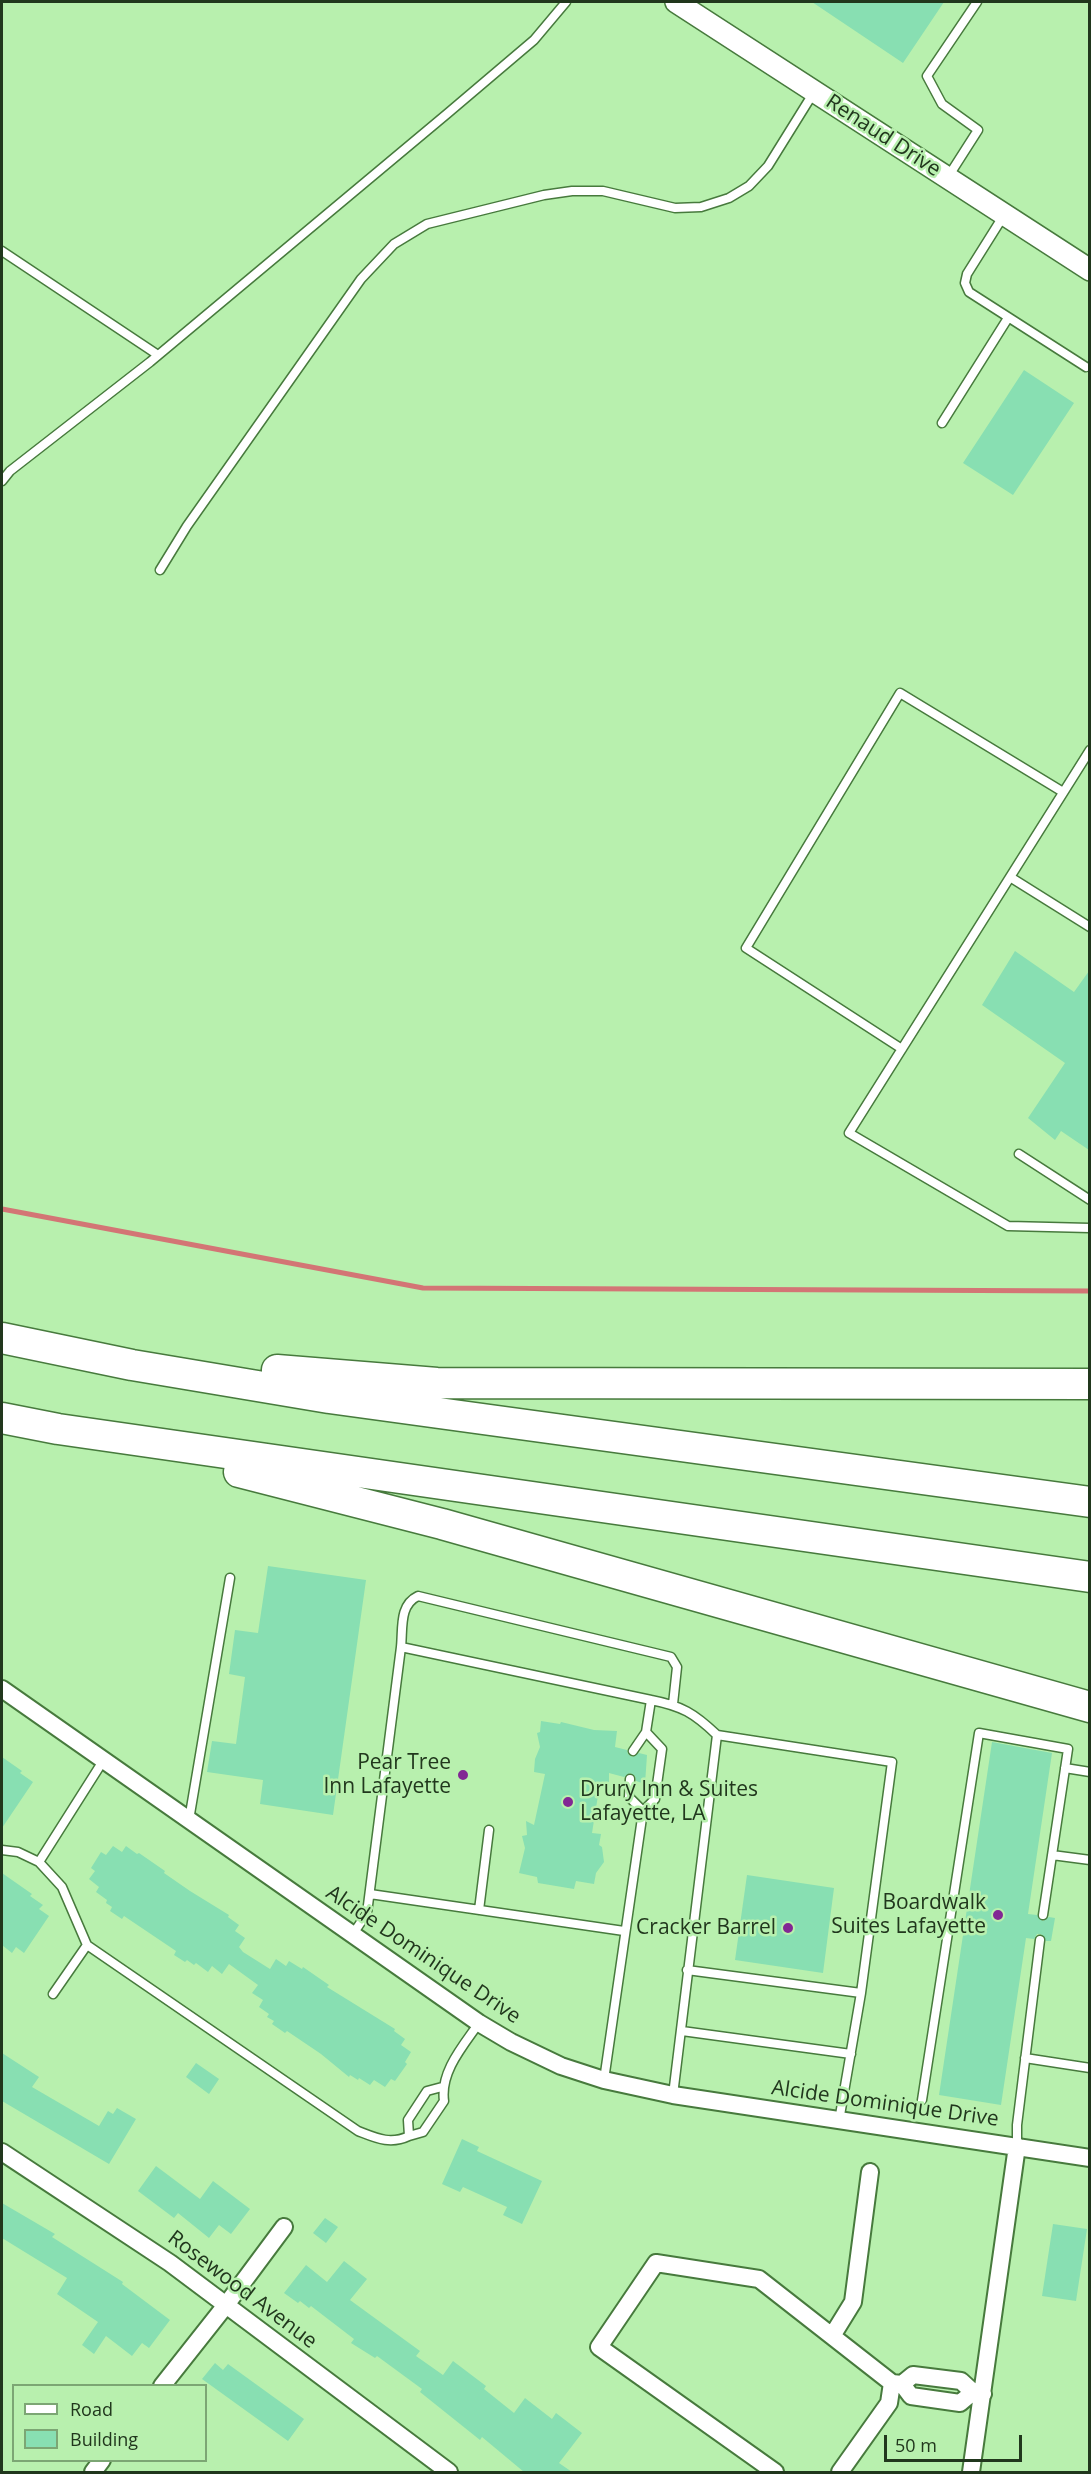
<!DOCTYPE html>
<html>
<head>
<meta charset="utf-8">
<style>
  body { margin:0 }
  #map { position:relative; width:1091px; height:2474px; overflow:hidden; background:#b8f0ae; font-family:"Open Sans",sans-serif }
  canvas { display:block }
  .frame { position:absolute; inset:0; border:3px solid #21371d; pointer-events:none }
  .legend { position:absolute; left:12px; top:2384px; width:195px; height:78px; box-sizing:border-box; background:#b8f0ae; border:2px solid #7ca674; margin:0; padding:8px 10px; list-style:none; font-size:18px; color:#21371d }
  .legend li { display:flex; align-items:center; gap:12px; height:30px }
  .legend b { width:30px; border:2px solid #7ca674 }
  .scale { position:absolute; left:884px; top:2435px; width:138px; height:27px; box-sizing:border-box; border:3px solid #21371d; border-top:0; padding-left:8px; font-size:18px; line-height:21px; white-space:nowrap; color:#21371d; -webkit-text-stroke:4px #b8f0ae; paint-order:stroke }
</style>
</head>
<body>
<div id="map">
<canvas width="1091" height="2474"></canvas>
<div class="frame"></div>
<ul class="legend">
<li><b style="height:8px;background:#fff"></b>Road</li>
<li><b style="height:16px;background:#88dfb2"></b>Building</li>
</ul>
<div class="scale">50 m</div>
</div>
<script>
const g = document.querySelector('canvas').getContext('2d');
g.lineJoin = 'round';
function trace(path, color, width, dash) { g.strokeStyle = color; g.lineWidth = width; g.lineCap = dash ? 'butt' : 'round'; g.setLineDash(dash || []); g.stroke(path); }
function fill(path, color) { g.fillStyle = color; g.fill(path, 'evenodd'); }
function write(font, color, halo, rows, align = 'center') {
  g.font = font + ' "Open Sans",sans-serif'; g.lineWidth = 5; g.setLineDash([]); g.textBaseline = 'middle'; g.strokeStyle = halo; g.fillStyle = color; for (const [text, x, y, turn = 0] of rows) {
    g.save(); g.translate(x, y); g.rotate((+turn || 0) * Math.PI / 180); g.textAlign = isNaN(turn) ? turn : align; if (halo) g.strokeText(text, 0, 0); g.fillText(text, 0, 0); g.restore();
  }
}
trace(new Path2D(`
  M 2,1209 L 423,1288 L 1090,1291`), '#d37575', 5);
fill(new Path2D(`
  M 812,2 L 944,2 L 903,63 Z
  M 1024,370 L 1074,403 L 1013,495 L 963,463 Z
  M 1015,951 L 1074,992 L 1089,971 L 1089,1150 L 1061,1131 L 1055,1140 L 1028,1118 L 1065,1063 L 982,1005 Z
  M 268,1566 L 366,1580 L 333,1815 L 260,1804 L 263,1780 L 207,1772 L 212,1741 L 236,1744 L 245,1677 L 229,1674 L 235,1630 L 258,1633 Z
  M 541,1721 L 560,1724 L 561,1722 L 594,1730 L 617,1731 L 615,1747 L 627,1750 L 628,1754 L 632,1757 L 639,1753 L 647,1755 L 645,1784 L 636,1781 L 635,1776 L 630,1773 L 624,1777 L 609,1773 L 609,1782 L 600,1783 L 592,1833 L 601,1834 L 599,1845 L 602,1847 L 604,1862 L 596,1873 L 594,1884 L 576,1881 L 574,1889 L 538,1883 L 537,1877 L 519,1873 L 525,1848 L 522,1836 L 527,1835 L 526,1821 L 534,1825 L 545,1774 L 534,1772 L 535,1759 L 540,1747 L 537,1733 L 540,1732 Z
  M 992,1742 L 1052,1753 L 1028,1914 L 1037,1915 L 1043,1921 L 1049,1917 L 1055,1918 L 1051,1941 L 1046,1941 L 1041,1934 L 1037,1934 L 1034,1939 L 1026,1938 L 1001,2105 L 939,2095 Z
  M 2,1757 L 22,1771 L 20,1773 L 33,1782 L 2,1828 Z
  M 113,1846 L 122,1852 L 126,1846 L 137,1854 L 139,1853 L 165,1871 L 164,1873 L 190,1891 L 229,1915 L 228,1917 L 239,1925 L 235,1931 L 245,1938 L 239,1947 L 243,1952 L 270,1969 L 276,1959 L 286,1966 L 289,1961 L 302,1969 L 303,1967 L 329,1985 L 327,1987 L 395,2029 L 394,2031 L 405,2039 L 401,2045 L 411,2052 L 405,2062 L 407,2064 L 395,2081 L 391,2079 L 385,2087 L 374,2080 L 370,2085 L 359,2078 L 358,2080 L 350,2075 L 349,2077 L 321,2054 L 287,2031 L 285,2033 L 272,2024 L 274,2021 L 267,2017 L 269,2014 L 259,2007 L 263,2000 L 252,1993 L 258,1985 L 229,1964 L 222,1974 L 212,1966 L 208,1972 L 196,1963 L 194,1965 L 187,1960 L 185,1962 L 174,1955 L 176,1951 L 124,1916 L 122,1919 L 110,1911 L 112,1907 L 106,1903 L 107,1900 L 96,1892 L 99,1887 L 89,1879 L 95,1871 L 91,1868 L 101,1852 L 106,1855 Z
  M 2,1873 L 32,1894 L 30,1896 L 43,1905 L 39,1909 L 49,1916 L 24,1953 L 16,1947 L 12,1953 L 2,1945 Z
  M 747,1875 L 834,1888 L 823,1973 L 735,1960 Z
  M 2,2053 L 39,2077 L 32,2087 L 99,2126 L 108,2111 L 113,2114 L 117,2108 L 136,2119 L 109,2164 L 2,2101 Z
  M 196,2063 L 219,2079 L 209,2094 L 186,2077 Z
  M 462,2139 L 479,2147 L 477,2151 L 542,2181 L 522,2224 L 503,2215 L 507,2207 L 463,2187 L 460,2192 L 442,2184 Z
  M 156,2166 L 200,2199 L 213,2181 L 250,2209 L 231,2234 L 219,2225 L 209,2238 L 178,2213 L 174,2218 L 138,2191 Z
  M 2,2203 L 55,2234 L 52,2237 L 123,2282 L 122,2284 L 170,2320 L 149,2348 L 142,2343 L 132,2356 L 106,2336 L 94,2354 L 82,2345 L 98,2322 L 57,2294 L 67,2278 L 2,2238 Z
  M 325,2218 L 338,2227 L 326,2243 L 313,2233 Z
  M 1053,2224 L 1087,2229 L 1076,2301 L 1042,2296 Z
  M 344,2261 L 367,2279 L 350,2300 L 420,2351 L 416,2356 L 443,2375 L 453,2361 L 486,2386 L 484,2389 L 514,2413 L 525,2398 L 552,2419 L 556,2413 L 582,2433 L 559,2463 L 572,2472 L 524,2472 L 482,2437 L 480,2440 L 420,2392 L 422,2389 L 377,2356 L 375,2358 L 351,2343 L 354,2339 L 311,2306 L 309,2308 L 300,2301 L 298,2303 L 284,2293 L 306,2265 L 327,2282 Z
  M 215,2363 L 223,2370 L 228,2364 L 304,2419 L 288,2441 L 202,2379 Z`), '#88dfb2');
const service = new Path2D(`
  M 948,177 L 978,130 L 942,104 L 927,76 L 977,2
  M 1004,215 L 967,274 L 965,283 L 969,292 L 1086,367
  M 2,251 L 158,355
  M 942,423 L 1008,318
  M 2,481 L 10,471 L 150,362 L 448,113 L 534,40 L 566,2
  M 160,570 L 187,526 L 361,279 L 394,244 L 427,224 L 544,195 L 572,191 L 603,191 L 675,208 L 701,207 L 729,198 L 749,186 L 768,166 L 814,92
  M 1090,750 L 849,1133 L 1008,1226 L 1090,1228
  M 1010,877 L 1090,927
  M 902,1049 L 746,948 L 900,693 L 1063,792
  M 1019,1154 L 1090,1200
  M 401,1647 C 403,1628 399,1605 418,1596 L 671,1657 L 677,1667 L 673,1704
  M 633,1751 L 646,1732
  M 1065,1768 L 1090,1772
  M 630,1779 L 629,1797 L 643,1811
  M 189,1820 L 230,1578
  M 2,1850 L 18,1852 L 39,1862 L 62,1887 L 87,1945 L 358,2131 C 376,2138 390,2145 409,2136
  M 1052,1855 L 1090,1860
  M 39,1862 L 103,1761
  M 370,1894 L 624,1931
  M 479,1910 L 489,1830
  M 353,1934 L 367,1913 L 401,1647 L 651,1700
  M 687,1970 L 861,1993
  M 53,1994 L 87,1945
  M 682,2031 L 851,2054
  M 1025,2058 L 1090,2068
  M 604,2080 L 643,1811 L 655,1799 L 662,1749 L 646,1732 L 651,1700 C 682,1706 694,1713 717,1735 L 892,1762 L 861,1993 L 839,2121
  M 442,2087 L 427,2091 L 408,2120 L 409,2136 L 423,2132 L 444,2101 C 440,2072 463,2046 479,2023
  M 673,2095 L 717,1735
  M 922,2100 L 979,1733 L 1068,1749 L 1043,1915
  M 1017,2146 L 1017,2125 L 1040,1940`);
const minor = new Path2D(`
  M 2,1689 L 479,2023 L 511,2042 L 561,2066 L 604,2080 L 673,2095 L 1090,2158
  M 2,2152 L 170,2263 L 449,2472
  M 832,2336 L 853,2302 L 870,2172
  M 162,2386 L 226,2305 L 284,2227
  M 973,2392 L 960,2403 L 911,2396 L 902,2384 L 913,2375 L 961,2381 L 973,2392 L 983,2394
  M 93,2472 L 102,2460
  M 775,2472 L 599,2347 L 656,2263 L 759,2279 L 892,2383 L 902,2384
  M 840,2472 L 889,2403 L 892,2383
  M 971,2472 L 1017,2146`);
const tertiary = new Path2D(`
  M 676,2 L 1090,270`);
const motorway = new Path2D(`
  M 2,1338 L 132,1365 L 329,1398 L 1090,1502
  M 277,1370 L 437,1383 L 1090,1384
  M 2,1418 L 58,1429 L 1090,1577
  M 239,1472 L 442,1524 L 1090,1707`);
trace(service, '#477a3d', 11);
trace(minor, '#477a3d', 20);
trace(tertiary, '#477a3d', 24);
trace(motorway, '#477a3d', 33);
trace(service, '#fff', 8);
trace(minor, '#fff', 16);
trace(tertiary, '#fff', 21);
trace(motorway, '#fff', 30);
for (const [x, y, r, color] of [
  [463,1775,6,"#822794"],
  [568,1802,6,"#822794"],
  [998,1915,6,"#822794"],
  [788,1928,6,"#822794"]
]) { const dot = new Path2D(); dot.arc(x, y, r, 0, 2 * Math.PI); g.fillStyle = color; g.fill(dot); trace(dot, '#b8f0ae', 2); }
write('21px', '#21371d', '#b8f0ae', [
  ["Renaud Drive",883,136,33],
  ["Alcide Dominique Drive",423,1955,34],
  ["Alcide Dominique Drive",885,2104,8],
  ["Rosewood Avenue",242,2290,37]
]);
write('21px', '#21371d', '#b8f0ae', [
  ["Pear Tree",451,1763],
  ["Inn Lafayette",451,1787],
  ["Drury Inn & Suites",580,1790,"left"],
  ["Lafayette, LA",580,1814,"left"],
  ["Boardwalk",986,1903],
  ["Suites Lafayette",986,1927],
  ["Cracker Barrel",776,1928]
], 'right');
</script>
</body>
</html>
